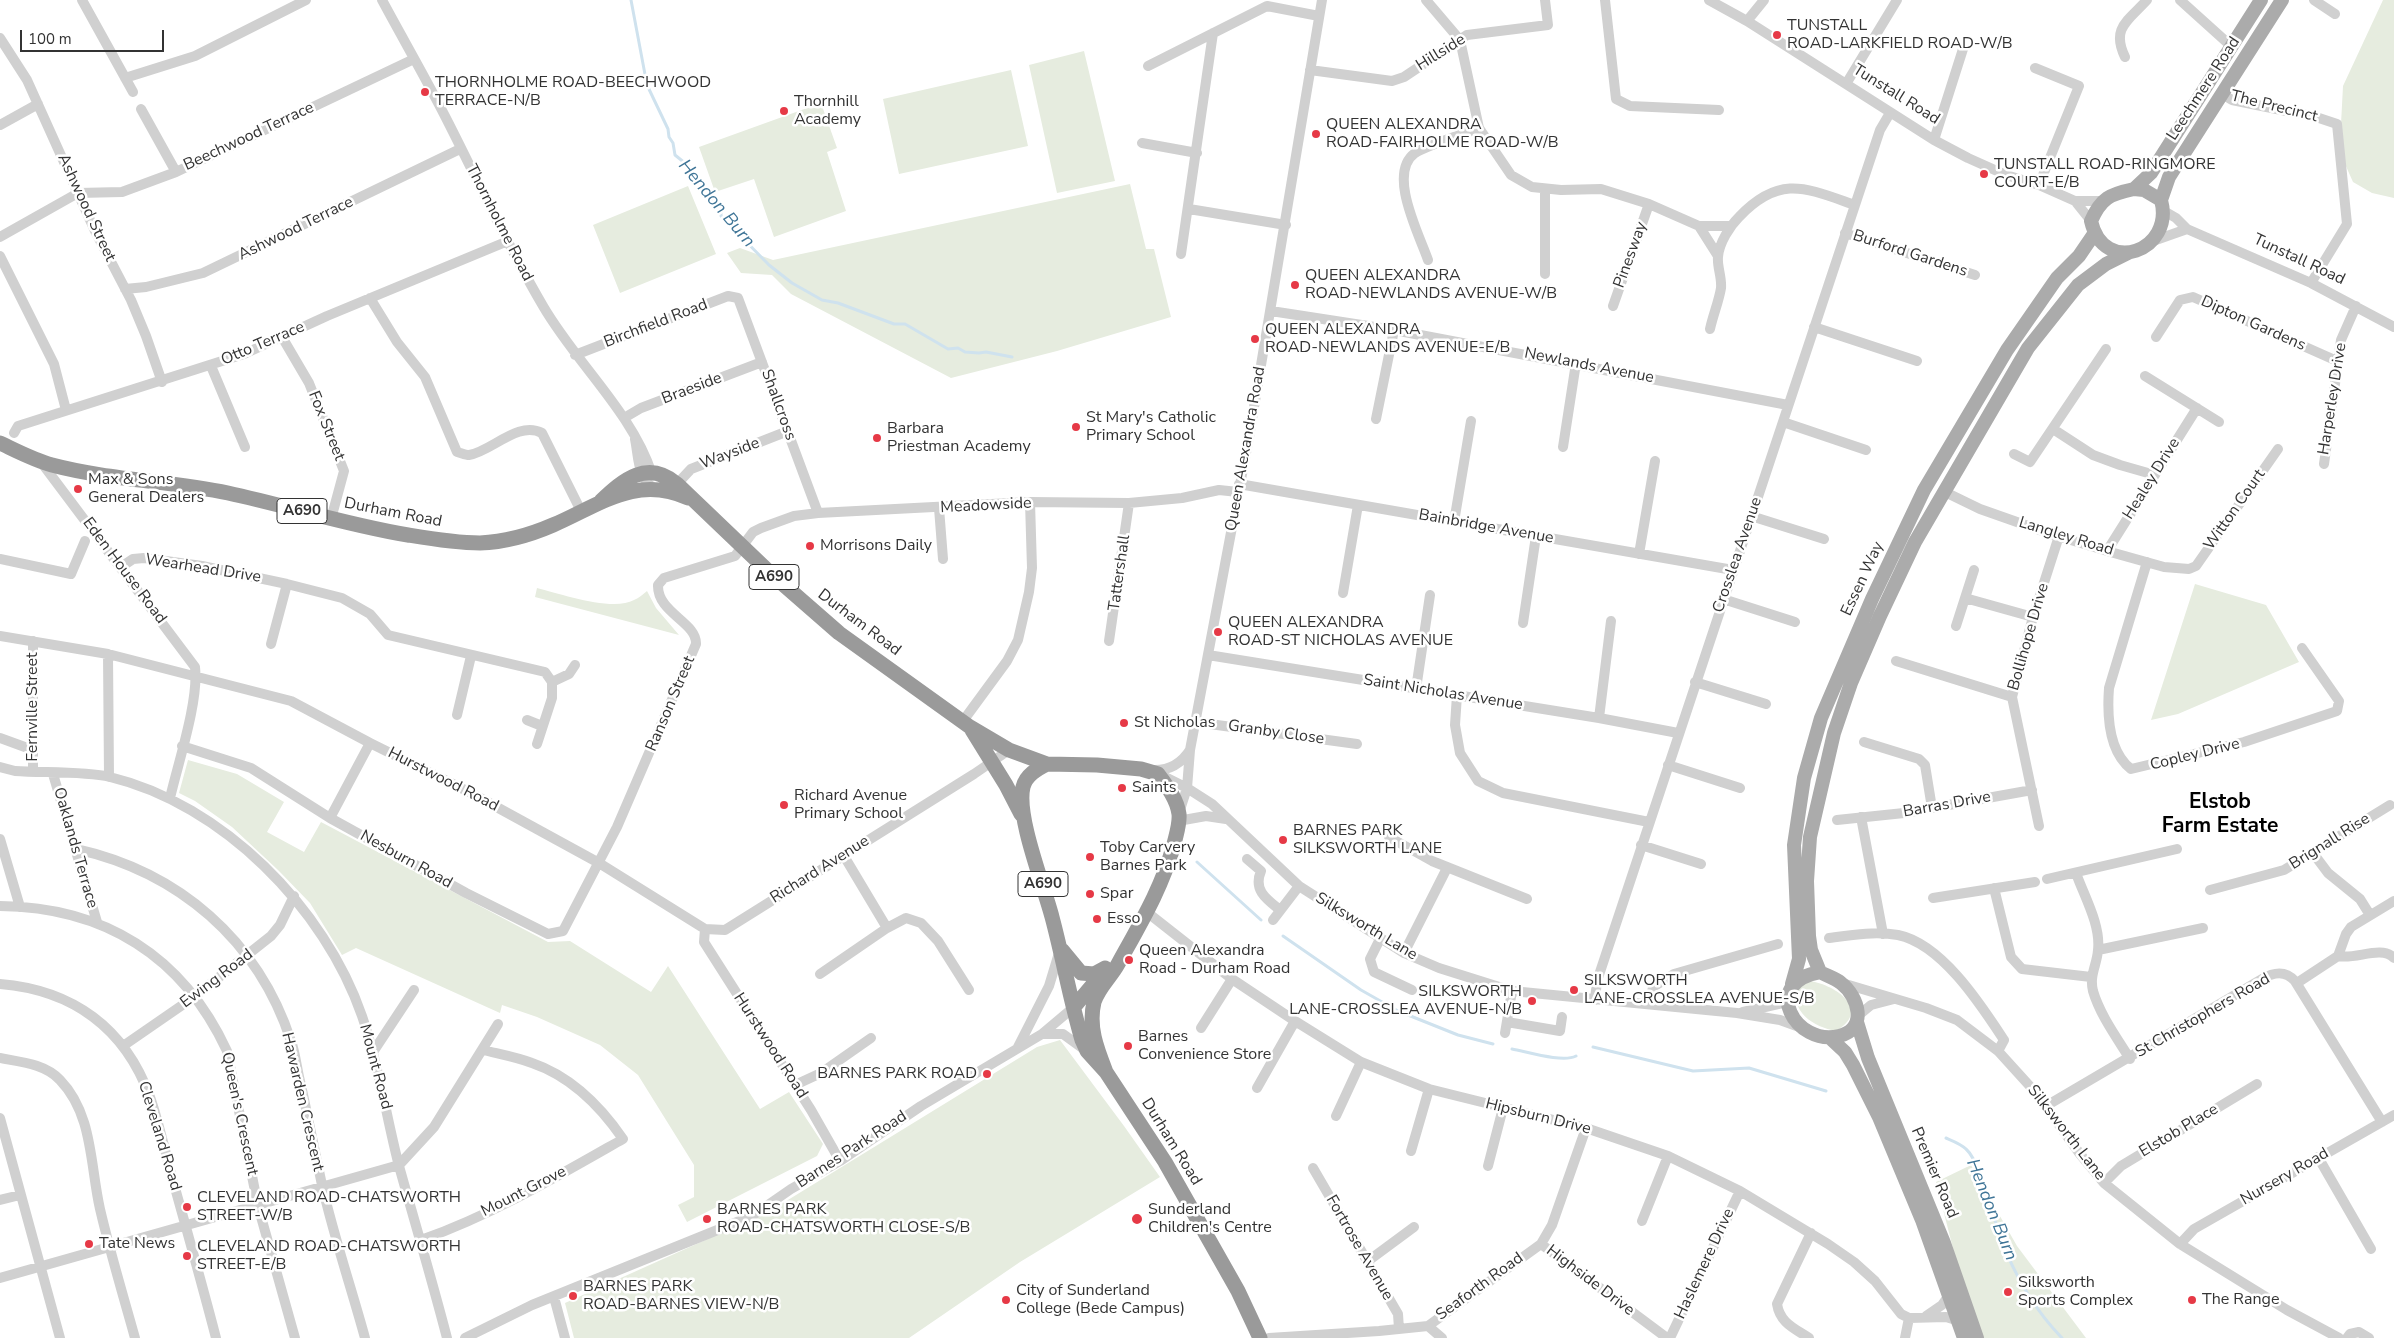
<!DOCTYPE html>
<html>
<head>
<meta charset="utf-8">
<style>
  body { margin:0 }
  #map { position:relative; width:2394px; height:1338px; overflow:hidden; background:#fff; font-family:"Nunito Sans",sans-serif }
  canvas { display:block }
  .scale { position:absolute; left:20px; top:30px; width:144px; height:22px; box-sizing:border-box; border:2px solid #333; border-top:0; padding-left:6px; font-size:15px; line-height:18px; white-space:nowrap; color:#333; -webkit-text-stroke:4px #fff; paint-order:stroke }
</style>
</head>
<body>
<div id="map">
<canvas width="2394" height="1338"></canvas>
<div class="scale">100 m</div>
</div>
<script>
const g = document.querySelector('canvas').getContext('2d');
g.lineJoin = 'round';
function fill(path, color) { g.fillStyle = color; g.fill(path, 'evenodd'); }
function trace(path, color, width, dash) { g.strokeStyle = color; g.lineWidth = width; g.lineCap = dash ? 'butt' : 'round'; g.setLineDash(dash || []); g.stroke(path); }
function write(font, color, halo, rows, align = 'center') {
  g.font = font + ' "Nunito Sans",sans-serif'; g.lineWidth = 5; g.setLineDash([]); g.textBaseline = 'middle'; g.strokeStyle = halo; g.fillStyle = color; for (const [text, x, y, turn = 0] of rows) {
    g.save(); g.translate(x, y); g.rotate((+turn || 0) * Math.PI / 180); g.textAlign = isNaN(turn) ? turn : align; if (halo) g.strokeText(text, 0, 0); g.fillText(text, 0, 0); g.restore();
  }
}
fill(new Path2D(`
  M 2383,0 L 2394,0 L 2394,198 L 2372,193 L 2353,182 L 2345,164 L 2341,124 L 2343,86 Z
  M 1084,51 L 1115,181 L 1057,193 L 1029,65 Z
  M 1011,70 L 1028,146 L 899,174 L 883,99 Z
  M 821,103 L 837,148 L 827,152 L 846,211 L 774,237 L 754,179 L 715,192 L 699,147 Z
  M 1130,184 L 1146,249 L 1154,249 L 1171,317 L 1057,351 L 951,378 L 791,294 L 772,275 L 741,273 L 727,253 L 740,248 L 773,260 Z
  M 688,186 L 716,254 L 620,293 L 593,225 Z
  M 2195,584 L 2266,605 L 2299,662 L 2178,714 L 2151,720 Z
  M 537,588 C 561,594 613,612 634,600 C 639,598 643,594 647,591 L 656,608 L 679,635 L 535,597 Z
  M 188,760 L 237,774 L 284,802 L 267,832 L 304,852 L 321,822 L 548,942 L 570,941 L 651,992 L 668,966 L 760,1109 L 789,1092 L 823,1144 L 817,1156 L 687,1222 L 678,1205 L 694,1197 L 694,1165 L 638,1075 L 600,1045 L 537,1017 L 502,1005 L 500,1013 L 356,948 L 342,955 L 310,903 L 278,870 L 232,827 L 195,801 L 179,793 Z
  M 1810,981 C 1836,985 1872,1010 1836,1031 C 1814,1027 1789,1012 1798,986 Z
  M 1060,1040 L 1124,1126 L 1160,1177 L 1020,1262 L 909,1338 L 574,1338 L 565,1303 L 770,1211 L 1037,1047 Z
  M 1971,1165 L 2017,1246 L 2086,1338 L 1976,1338 L 1936,1182 Z`), '#e6ecdf');
trace(new Path2D(`
  M 631,0 L 647,85 L 668,129 L 669,137 L 673,143 L 675,155 L 691,168 L 700,180 L 704,193 L 721,209 L 721,216 L 769,265 L 792,283 L 822,300 L 838,303 L 894,324 L 905,324 L 948,349 L 958,348 L 965,352 L 979,353 L 986,352 L 1012,357
  M 1197,862 L 1261,920
  M 1283,936 L 1361,990 L 1398,1011 L 1458,1035 L 1493,1044
  M 1593,1047 L 1693,1071 L 1749,1068 L 1826,1091
  M 1512,1049 C 1528,1052 1563,1063 1576,1056
  M 1946,1138 C 1953,1141 1961,1144 1966,1149 C 1982,1163 1995,1228 2006,1252 C 2021,1285 2036,1311 2062,1338`), '#cfe2ee', 3);
trace(new Path2D(`
  M 82,0 L 133,92
  M 382,0 C 404,41 428,82 449,124 C 480,185 508,247 543,306 C 576,363 632,412 652,474
  M 1426,0 L 1460,40 L 1479,128 L 1511,175 L 1532,187 L 1561,190 L 1601,189 L 1649,204 L 1699,226 L 1718,256
  M 1605,0 L 1616,99 L 1630,106 L 1719,110
  M 1709,0 L 1747,21 L 1934,140 L 1968,158 L 2006,175 L 2039,185 L 2075,201 L 2101,201
  M 2180,0 L 2231,46
  M 2314,0 L 2335,14
  M 1747,21 L 1764,0
  M 0,38 L 27,80 L 95,231 L 131,300 L 146,336 L 162,382
  M 2125,57 C 2111,28 2128,21 2147,0
  M 1148,66 L 1267,6 L 1319,16
  M 2035,68 L 2079,86 L 2039,185
  M 1310,70 L 1392,81 L 1404,77 L 1467,35 L 1548,25 L 1545,0
  M 125,78 L 195,56 L 306,0
  M 1846,84 L 1897,0
  M 2222,94 L 2232,100 L 2316,117 L 2337,124 L 2347,224 L 2311,283
  M 141,109 L 176,172
  M 0,125 L 38,104
  M 1934,140 L 1963,49
  M 1142,143 L 1197,153
  M 2075,201 L 2091,221
  M 1189,209 L 1286,225
  M 2164,211 L 2176,218 L 2187,229 L 2311,283 L 2394,327
  M 1699,226 L 1730,226
  M 1845,233 L 1975,275
  M 0,237 L 78,193 L 122,192 L 176,172 L 414,59
  M 2153,241 L 2187,229
  M 1181,254 L 1213,33
  M 0,256 L 54,364 L 66,410
  M 1428,260 C 1419,234 1387,173 1415,153 C 1427,145 1464,134 1479,128
  M 1545,274 L 1545,189
  M 125,289 L 146,287 L 203,273 L 460,149
  M 370,298 L 397,342 L 425,377 L 457,452 C 461,453 466,455 469,455 C 491,452 518,420 542,433 L 581,511
  M 1613,306 L 1649,204
  M 1271,311 L 1394,330 L 1788,405
  M 1814,327 L 1917,361
  M 1710,329 C 1713,315 1719,301 1721,288 C 1722,277 1717,267 1718,257 C 1719,243 1730,226 1739,217 C 1780,174 1806,188 1855,205
  M 282,337 L 309,383 L 344,471 L 331,519
  M 2156,337 L 2180,300 L 2193,297 L 2337,361
  M 575,355 L 728,296 L 738,298 L 818,513
  M 211,366 L 245,447
  M 2145,376 L 2219,422
  M 624,418 L 641,408 L 762,362
  M 1376,419 L 1394,330
  M 1783,422 L 1866,450
  M 2053,429 L 2093,455 L 2120,465 L 2155,475
  M 14,433 L 18,426 L 244,354 L 327,316 L 508,241
  M 635,439 C 639,459 637,480 657,490
  M 1563,447 L 1576,363
  M 2014,454 L 2030,462 L 2106,349
  M 41,462 L 195,667 C 199,701 178,763 170,798
  M 2324,464 L 2341,340 L 2356,306
  M 677,484 L 691,469 L 788,431
  M 1239,484 L 1733,570
  M 1945,492 L 1980,509 L 2051,534 L 2114,553 L 2164,567 L 2189,569 L 2196,566 L 2278,449
  M 939,508 L 943,559
  M 1751,516 L 1824,539
  M 1454,522 L 1471,421
  M 2107,551 L 2197,408
  M 1639,554 L 1655,461
  M 0,559 L 71,574 L 85,541
  M 2147,562 L 2109,688 C 2107,715 2108,751 2131,769 L 2244,742 L 2337,711 L 2339,701 L 2302,648
  M 121,567 L 133,559 L 144,558 L 202,566 L 287,584 L 342,598 L 370,614 L 388,635 L 545,672 L 552,682 L 552,698 L 537,744
  M 1343,593 L 1358,505
  M 1965,598 L 2033,617
  M 1723,599 L 1795,622
  M 1523,623 L 1536,536
  M 1956,626 L 1974,570
  M 0,636 L 108,654 L 291,701 L 370,743 L 471,793 L 599,863 L 705,929 L 725,930 L 974,774 L 1009,750
  M 33,641 L 33,772
  M 1109,641 L 1129,503
  M 271,644 L 287,584
  M 108,654 L 109,777
  M 1208,655 L 1599,718 L 1678,733
  M 1896,661 L 2012,697
  M 552,682 L 569,674 L 575,665
  M 1695,682 L 1766,704
  M 1416,689 L 1430,595
  M 1457,695 L 1455,725 L 1460,753 L 1478,781 L 1503,793 L 1649,822
  M 457,715 L 471,656
  M 1599,718 L 1611,621
  M 527,720 L 542,726
  M 963,721 L 1007,661 L 1018,640 L 1029,592 L 1032,568 L 1030,502
  M 1195,722 L 1357,744
  M 0,738 L 33,750
  M 1864,742 L 1919,759 L 1925,765 L 1932,808
  M 182,746 L 251,768 L 330,818 L 466,893 L 548,934 L 563,931 L 617,827 L 696,644 C 697,622 657,613 658,585 L 664,578 L 735,556 L 753,532 L 761,528 L 794,516 L 818,513 L 1030,502 L 1129,503 L 1182,498 L 1219,490 L 1238,492
  M 1668,765 L 1740,788
  M 0,767 L 15,771 C 43,773 84,771 110,777 C 222,804 325,908 362,1016 C 379,1065 386,1116 399,1166 C 415,1223 432,1280 447,1338
  M 1152,770 C 1169,771 1181,764 1190,750
  M 53,774 L 97,922
  M 1159,774 L 1187,788 L 1212,804 L 1299,886 L 1404,953 L 1439,968 L 1512,991 L 1737,1013 L 1780,1020 L 1802,1028
  M 1179,813 L 1187,788 L 1190,750 L 1249,437 L 1322,0
  M 1861,817 L 1883,934
  M 330,818 L 370,743
  M 1837,820 L 1904,813 L 2032,790
  M 1178,821 L 1206,816 L 1226,819
  M 2039,826 L 2012,697 L 2033,617 L 2059,536
  M 1389,837 L 1432,861 L 1527,899
  M 0,839 L 20,907
  M 1641,845 L 1701,864
  M 76,849 C 179,872 258,940 291,1041 C 296,1055 297,1071 301,1085 C 308,1119 315,1152 322,1185 C 334,1237 351,1287 365,1338
  M 2313,853 L 2328,873 L 2360,899 L 2370,915
  M 844,856 L 887,928
  M 1247,859 L 1261,871 C 1253,890 1266,899 1280,910
  M 2076,873 C 2084,896 2101,925 2098,950 C 2097,965 2089,975 2093,991 C 2100,1015 2117,1038 2130,1059
  M 2047,879 L 2177,849
  M 1994,888 L 2011,957 L 2022,969 L 2091,977
  M 2210,890 L 2284,870 L 2390,805
  M 1933,898 L 2035,882
  M 0,906 C 104,907 183,956 227,1051 L 258,1206 L 295,1338
  M 1148,913 L 1232,979 L 1295,1021 L 1361,1062 L 1429,1089 L 1586,1128 L 1668,1156 L 1740,1191 L 1828,1244 L 1854,1262 L 1875,1281 L 1901,1314 L 1909,1318 L 1946,1317 L 1959,1321
  M 1273,920 L 1299,886
  M 705,929 L 704,942 L 811,1110 L 840,1161
  M 1829,938 C 1851,935 1875,931 1898,935 C 1942,944 1981,1005 2004,1040 L 1998,1051
  M 1380,939 L 1370,959 L 1374,972 L 1412,990
  M 2098,950 L 2203,928
  M 1404,953 L 1447,868
  M 2338,956 C 2356,960 2381,945 2394,958
  M 820,974 L 887,928 L 906,918 L 921,923 L 938,941 L 969,990
  M 1842,983 L 1926,1008 L 1957,1020 L 1998,1051 L 2037,1094 L 2080,1154 L 2104,1183 L 2180,1244 L 2287,1310 L 2339,1338
  M 2297,983 L 2338,956 L 2346,934 L 2351,927 L 2394,901
  M 0,984 C 73,990 125,1028 150,1097 C 159,1123 165,1151 172,1177 C 187,1231 202,1284 216,1338
  M 1595,1000 L 1597,981 L 1880,130 L 1890,113
  M 1650,1003 L 1653,987 L 1674,974 L 1778,944
  M 1743,1012 L 1787,1002
  M 1859,1015 L 1871,1005 L 1894,999
  M 1507,1022 L 1560,1031 L 1562,1017
  M 1201,1028 L 1232,979
  M 1505,1033 L 1512,991
  M 1042,1034 L 1063,1034 L 1085,1050
  M 123,1046 L 194,997 L 271,936 L 280,925 L 294,896
  M 1018,1047 L 1049,986 L 1059,953
  M 373,1052 L 414,990
  M 0,1058 C 21,1062 45,1064 60,1080 C 93,1114 90,1165 100,1209 C 110,1252 123,1295 135,1338
  M 795,1085 L 821,1073 L 871,1038
  M 1257,1088 L 1295,1021
  M 2046,1106 L 2262,979 C 2274,972 2285,970 2295,981 L 2382,1122
  M 1336,1116 L 1361,1062
  M 0,1118 L 60,1338
  M 1411,1151 L 1429,1089
  M 2318,1157 L 2371,1249
  M 1488,1166 L 1503,1108
  M 1313,1168 L 1398,1314 L 1399,1329
  M 2104,1183 L 2121,1166 L 2257,1084
  M 0,1200 L 20,1195
  M 1642,1221 L 1668,1156
  M 421,1240 C 492,1215 558,1176 623,1139 C 601,1107 570,1076 532,1063 C 516,1057 499,1054 483,1050
  M 1541,1244 L 1667,1338
  M 2180,1244 L 2194,1229 L 2394,1115
  M 1368,1261 L 1414,1227
  M 0,1278 L 399,1165 L 434,1127 L 498,1024
  M 554,1297 L 565,1338
  M 1926,1316 L 1942,1305 L 1949,1295
  M 1428,1326 L 1442,1338
  M 465,1338 L 532,1305 L 752,1216 L 791,1189 L 840,1161 L 921,1106 L 1042,1034 L 1074,1007
  M 1269,1338 L 1379,1331 L 1428,1326 L 1541,1244 L 1552,1225 L 1586,1128
  M 1670,1338 L 1740,1191
  M 1809,1338 C 1794,1328 1780,1323 1777,1304 L 1811,1233
  M 1905,1338 L 1909,1318
  M 2347,1338 L 2350,1334 L 2359,1332 L 2369,1338`), '#d0d0d0', 10);
trace(new Path2D(`
  M 2134,189 L 2151,173 L 2261,0
  M 2134,189 L 2144,190 L 2161,200 C 2175,251 2104,277 2091,221 C 2101,198 2110,194 2134,189 Z
  M 2161,200 L 2169,177 L 2183,155 L 2282,0
  M 1820,972 L 1811,950 L 1809,936 L 1807,881 L 1810,837 L 1834,733 L 1851,683 L 1880,616 L 1915,542 L 2028,348 L 2078,285 L 2106,264 L 2128,253
  M 1820,972 C 1827,976 1835,978 1841,983 C 1859,997 1868,1029 1839,1036 C 1796,1047 1759,983 1820,972 Z
  M 1792,984 L 1799,959 L 1794,845 L 1804,778 L 1821,718 L 1872,599 L 1924,490 L 2007,350 L 2057,278 L 2079,256 L 2094,234
  M 1857,1022 L 1868,1058 L 1944,1243 L 1977,1338
  M 1830,1038 L 1845,1052 L 1853,1065 L 1879,1117 L 1922,1220 L 1964,1338`), '#ababab', 14);
trace(new Path2D(`
  M 0,443 C 17,451 34,460 52,465 C 109,480 170,481 228,493 C 288,506 347,525 408,535 C 432,539 455,543 480,543 C 505,542 530,535 553,525 C 598,506 636,474 688,498
  M 601,501 C 623,480 647,459 677,484 L 768,571 L 839,633 L 970,727 L 1009,750 L 1047,764 L 1097,765 L 1141,769 L 1158,774 C 1167,786 1177,799 1179,814 C 1180,824 1176,835 1174,844 C 1162,888 1140,924 1118,964 C 1111,977 1099,987 1094,1002 C 1088,1027 1097,1049 1106,1072
  M 972,730 L 1006,785 L 1021,814
  M 1047,764 C 1037,769 1026,775 1023,787 C 1016,816 1044,886 1052,917 C 1063,958 1070,999 1082,1040 L 1087,1051 L 1106,1072 L 1165,1162 L 1238,1291 L 1260,1338
  M 1062,950 L 1081,973 L 1094,974 L 1105,968
  M 1074,1007 L 1101,975`), '#9a9a9a', 15);
for (const [x, y, r, color] of [
  [1777,35,5,"#e63946"],
  [425,92,5,"#e63946"],
  [784,111,5,"#e63946"],
  [1316,134,5,"#e63946"],
  [1984,174,5,"#e63946"],
  [1295,285,5,"#e63946"],
  [1255,339,5,"#e63946"],
  [1076,427,5,"#e63946"],
  [877,438,5,"#e63946"],
  [78,489,5,"#e63946"],
  [810,546,5,"#e63946"],
  [1218,632,5,"#e63946"],
  [1124,723,5,"#e63946"],
  [1122,788,5,"#e63946"],
  [784,805,5,"#e63946"],
  [1283,840,5,"#e63946"],
  [1090,857,5,"#e63946"],
  [1090,894,5,"#e63946"],
  [1097,919,5,"#e63946"],
  [1129,960,5,"#e63946"],
  [1574,990,5,"#e63946"],
  [1532,1001,5,"#e63946"],
  [1128,1046,5,"#e63946"],
  [987,1074,5,"#e63946"],
  [187,1207,5,"#e63946"],
  [707,1219,5,"#e63946"],
  [1137,1219,6,"#e63946"],
  [89,1244,5,"#e63946"],
  [187,1256,5,"#e63946"],
  [2008,1292,5,"#e63946"],
  [573,1296,5,"#e63946"],
  [1006,1300,5,"#e63946"],
  [2192,1300,5,"#e63946"]
]) { const dot = new Path2D(); dot.arc(x, y, r, 0, 2 * Math.PI); g.fillStyle = color; g.fill(dot); trace(dot, '#fff', 2); }
for (const [x, y, w] of [
  [302,511,50],
  [774,577,50],
  [1043,884,50]
]) { const box = new Path2D(); box.roundRect(x - w / 2, y - 12.5, w, 25, 4); g.fillStyle = '#fff'; g.fill(box); trace(box, '#333', 1); }
write('bold 15px', '#333', null, [
  ["A690",302,511],
  ["A690",774,577],
  ["A690",1043,884]
]);
write('16px', '#333', '#fff', [
  ["TUNSTALL",1787,26],
  ["ROAD-LARKFIELD ROAD-W/B",1787,44],
  ["THORNHOLME ROAD-BEECHWOOD",435,83],
  ["TERRACE-N/B",435,101],
  ["Thornhill",794,102],
  ["Academy",794,120],
  ["QUEEN ALEXANDRA",1326,125],
  ["ROAD-FAIRHOLME ROAD-W/B",1326,143],
  ["TUNSTALL ROAD-RINGMORE",1994,165],
  ["COURT-E/B",1994,183],
  ["QUEEN ALEXANDRA",1305,276],
  ["ROAD-NEWLANDS AVENUE-W/B",1305,294],
  ["QUEEN ALEXANDRA",1265,330],
  ["ROAD-NEWLANDS AVENUE-E/B",1265,348],
  ["St Mary's Catholic",1086,418],
  ["Primary School",1086,436],
  ["Barbara",887,429],
  ["Priestman Academy",887,447],
  ["Max & Sons",88,480],
  ["General Dealers",88,498],
  ["Morrisons Daily",820,546],
  ["QUEEN ALEXANDRA",1228,623],
  ["ROAD-ST NICHOLAS AVENUE",1228,641],
  ["St Nicholas",1134,723],
  ["Saints",1132,788],
  ["Richard Avenue",794,796],
  ["Primary School",794,814],
  ["BARNES PARK",1293,831],
  ["SILKSWORTH LANE",1293,849],
  ["Toby Carvery",1100,848],
  ["Barnes Park",1100,866],
  ["Spar",1100,894],
  ["Esso",1107,919],
  ["Queen Alexandra",1139,951],
  ["Road - Durham Road",1139,969],
  ["SILKSWORTH",1584,981],
  ["LANE-CROSSLEA AVENUE-S/B",1584,999],
  ["SILKSWORTH",1522,992,"right"],
  ["LANE-CROSSLEA AVENUE-N/B",1522,1010,"right"],
  ["Barnes",1138,1037],
  ["Convenience Store",1138,1055],
  ["BARNES PARK ROAD",977,1074,"right"],
  ["CLEVELAND ROAD-CHATSWORTH",197,1198],
  ["STREET-W/B",197,1216],
  ["BARNES PARK",717,1210],
  ["ROAD-CHATSWORTH CLOSE-S/B",717,1228],
  ["Sunderland",1148,1210],
  ["Children's Centre",1148,1228],
  ["Tate News",99,1244],
  ["CLEVELAND ROAD-CHATSWORTH",197,1247],
  ["STREET-E/B",197,1265],
  ["Silksworth",2018,1283],
  ["Sports Complex",2018,1301],
  ["BARNES PARK",583,1287],
  ["ROAD-BARNES VIEW-N/B",583,1305],
  ["City of Sunderland",1016,1291],
  ["College (Bede Campus)",1016,1309],
  ["The Range",2202,1300]
], 'left');
write('16px', '#333', '#fff', [
  ["Hillside",1441,53,-32],
  ["Leechmere Road",2204,89,-57],
  ["Tunstall Road",1896,95,32],
  ["The Precinct",2274,107,14],
  ["Beechwood Terrace",249,137,-25],
  ["Ashwood Street",86,208,65],
  ["Thornholme Road",499,223,63],
  ["Ashwood Terrace",296,229,-26],
  ["Burford Gardens",1910,254,18],
  ["Pinesway",1631,255,-70],
  ["Tunstall Road",2299,260,25],
  ["Birchfield Road",656,324,-21],
  ["Dipton Gardens",2253,324,24],
  ["Otto Terrace",263,344,-23],
  ["Newlands Avenue",1589,366,11],
  ["Braeside",692,389,-21],
  ["Harperley Drive",2333,399,-81],
  ["Shallcross",778,405,70],
  ["Fox Street",326,426,68],
  ["Queen Alexandra Road",1246,449,-80],
  ["Wayside",730,454,-21],
  ["Healey Drive",2152,479,-58],
  ["Meadowside",986,506,-3],
  ["Witton Court",2235,510,-55],
  ["Durham Road",393,513,11],
  ["Bainbridge Avenue",1486,527,10],
  ["Langley Road",2066,537,17],
  ["Crosslea Avenue",1738,555,-71],
  ["Wearhead Drive",203,569,9],
  ["Eden House Road",124,571,53],
  ["Tattershall",1120,573,-82],
  ["Essen Way",1863,579,-65],
  ["Durham Road",859,623,37],
  ["Bollihope Drive",2029,637,-74],
  ["Saint Nicholas Avenue",1443,693,9],
  ["Ranson Street",671,704,-67],
  ["Fernville Street",33,707,-90],
  ["Granby Close",1276,733,8],
  ["Copley Drive",2195,755,-14],
  ["Hurstwood Road",443,780,27],
  ["Barras Drive",1947,805,-10],
  ["Brignall Rise",2330,842,-32],
  ["Oaklands Terrace",75,848,74],
  ["Nesburn Road",406,860,29],
  ["Richard Avenue",820,870,-32],
  ["Silksworth Lane",1366,927,31],
  ["Ewing Road",217,979,-37],
  ["St Christophers Road",2203,1016,-30],
  ["Hurstwood Road",770,1046,57],
  ["Mount Road",375,1067,75],
  ["Hawarden Crescent",302,1102,77],
  ["Queen's Crescent",239,1114,78],
  ["Hipsburn Drive",1538,1117,14],
  ["Elstob Place",2179,1131,-31],
  ["Silksworth Lane",2066,1133,52],
  ["Cleveland Road",159,1136,73],
  ["Durham Road",1171,1142,58],
  ["Barnes Park Road",852,1150,-33],
  ["Premier Road",1934,1173,67],
  ["Nursery Road",2285,1177,-30],
  ["Mount Grove",524,1192,-27],
  ["Fortrose Avenue",1359,1248,60],
  ["Haslemere Drive",1705,1264,-65],
  ["Highside Drive",1590,1281,37],
  ["Seaforth Road",1480,1287,-36]
]);
write('italic 18px', '#3f7597', '#fff', [
  ["Hendon Burn",716,204,50],
  ["Hendon Burn",1991,1210,68]
]);
write('bold 21px', '#000', '#fff', [
  ["Elstob",2220,803],
  ["Farm Estate",2220,827]
]);
</script>
</body>
</html>
